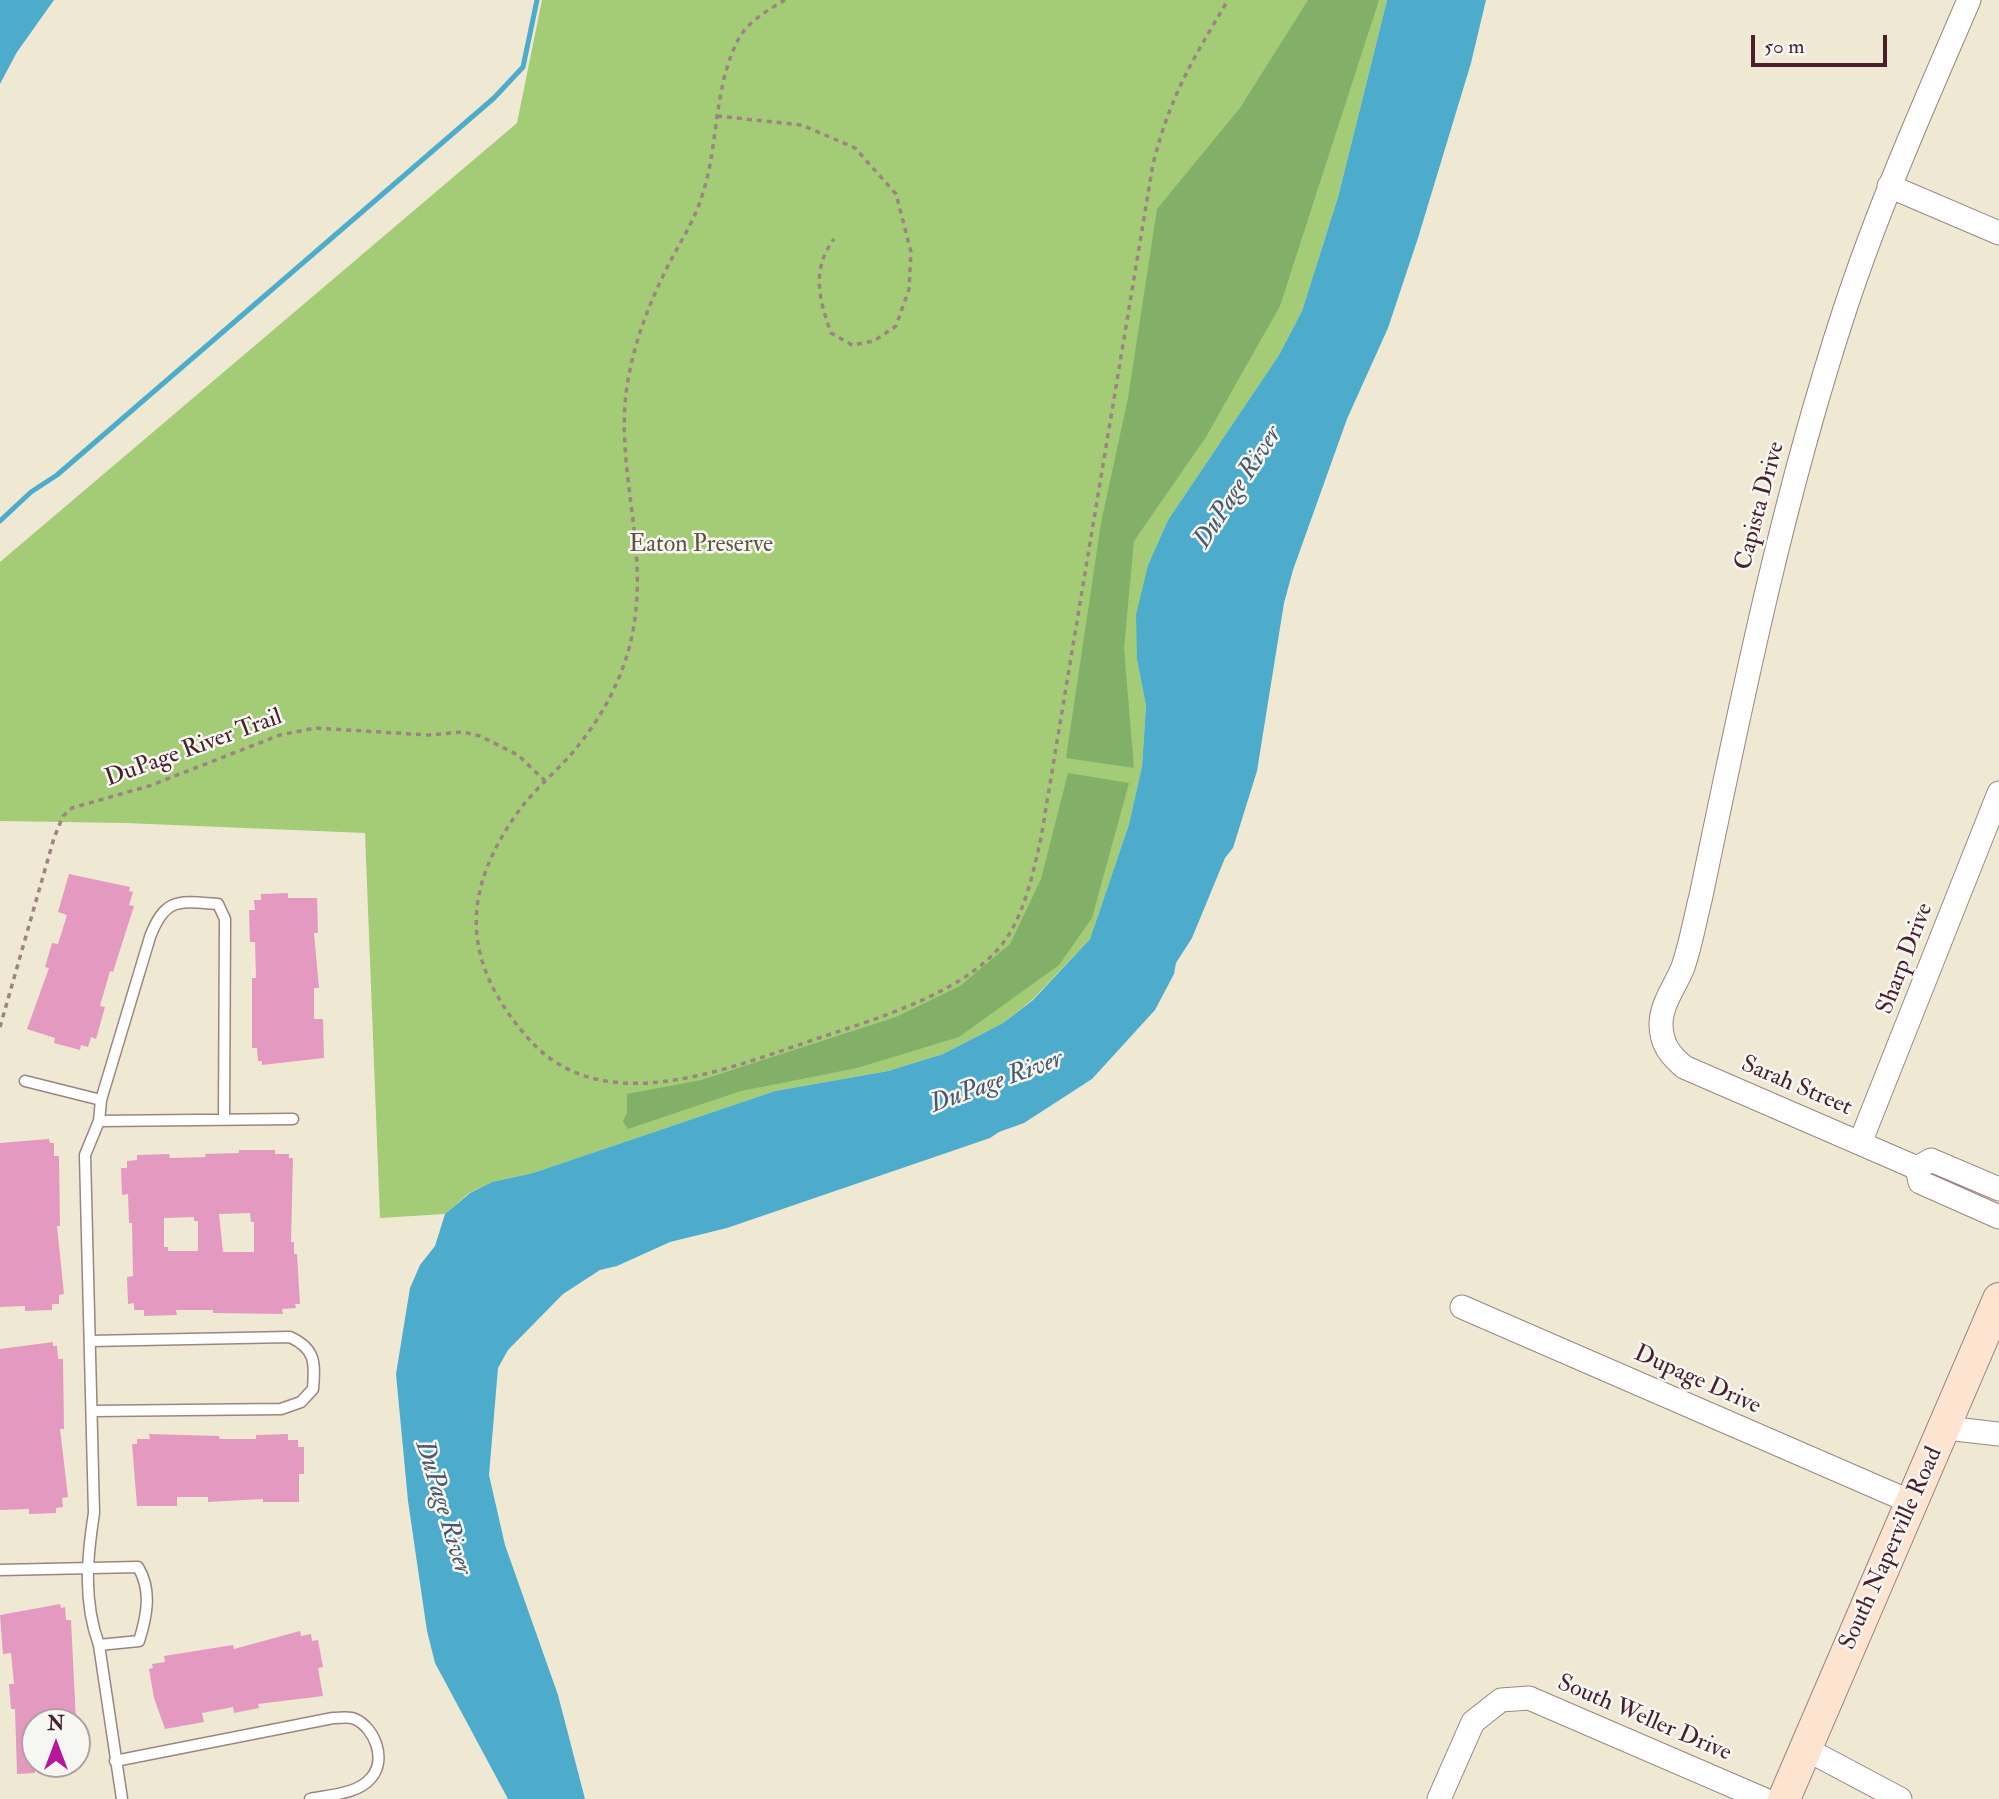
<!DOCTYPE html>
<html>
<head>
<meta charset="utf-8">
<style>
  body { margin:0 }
  #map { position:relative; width:1999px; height:1799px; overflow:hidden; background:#efe9d4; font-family:"IM FELL Double Pica",serif }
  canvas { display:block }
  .north { position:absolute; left:21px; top:1708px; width:70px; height:70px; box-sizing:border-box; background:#f6f6f2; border:2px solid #b1a0a2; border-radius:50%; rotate:0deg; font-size:19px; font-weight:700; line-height:28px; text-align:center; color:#4a1f2b }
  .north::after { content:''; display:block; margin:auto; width:24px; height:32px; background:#b5179e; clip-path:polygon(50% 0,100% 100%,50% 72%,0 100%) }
  .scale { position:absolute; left:1751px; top:35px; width:136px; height:32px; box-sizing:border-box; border:4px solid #4a1f2b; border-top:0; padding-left:9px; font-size:21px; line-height:24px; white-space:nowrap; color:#4a1f2b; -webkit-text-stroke:5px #f6f6f2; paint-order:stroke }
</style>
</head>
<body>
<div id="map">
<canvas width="1999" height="1799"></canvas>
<div class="north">N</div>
<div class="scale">50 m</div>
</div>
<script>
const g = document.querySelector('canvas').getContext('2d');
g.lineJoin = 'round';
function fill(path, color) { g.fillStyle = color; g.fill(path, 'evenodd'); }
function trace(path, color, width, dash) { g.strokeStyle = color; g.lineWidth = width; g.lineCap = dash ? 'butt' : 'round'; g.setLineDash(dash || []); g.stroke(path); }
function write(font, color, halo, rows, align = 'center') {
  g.font = font + ' "IM FELL Double Pica",serif'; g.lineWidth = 5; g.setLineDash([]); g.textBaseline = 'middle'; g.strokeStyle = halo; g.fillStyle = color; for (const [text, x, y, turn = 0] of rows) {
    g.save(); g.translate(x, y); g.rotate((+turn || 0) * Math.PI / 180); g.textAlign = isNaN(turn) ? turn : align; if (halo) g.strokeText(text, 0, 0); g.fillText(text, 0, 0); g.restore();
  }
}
fill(new Path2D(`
  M 542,0 L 1387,0 L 1338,197 L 1302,311 L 1279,355 L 1168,520 L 1148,565 L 1137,660 L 1146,706 L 1142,766 L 1129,824 L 1090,939 L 1032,1000 L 1003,1023 L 943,1054 L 888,1071 L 775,1091 L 533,1173 L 492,1182 L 469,1193 L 445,1214 L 380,1218 L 365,833 L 125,823 L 0,821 L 0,562 L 517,123 Z`), '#a4cc77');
fill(new Path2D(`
  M 1308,0 L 1379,0 L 1280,306 L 1206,437 L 1134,541 L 1124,648 L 1134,768 L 1066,758 L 1101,523 L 1128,398 L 1157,209 L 1240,108 Z
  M 1068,773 L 1129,783 L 1092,918 L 1059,965 L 959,1037 L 857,1068 L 741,1091 L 628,1129 L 623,1121 L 627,1113 L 627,1094 L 701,1080 L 896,1017 L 960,986 L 1010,944 L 1041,879 Z`), '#83b068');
fill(new Path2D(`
  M 0,0 L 54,0 L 17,52 L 0,84 Z
  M 1387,0 L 1486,0 L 1471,63 L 1418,238 L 1388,328 L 1347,419 L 1293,570 L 1284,603 L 1257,771 L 1233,848 L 1225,858 L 1192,938 L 1176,963 L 1174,974 L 1155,1010 L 1092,1079 L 1024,1123 L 999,1132 L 990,1138 L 727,1228 L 670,1242 L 617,1266 L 600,1270 L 563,1294 L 508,1350 L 498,1368 L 489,1475 L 505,1545 L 558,1695 L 585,1799 L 508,1799 L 435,1663 L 427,1631 L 408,1501 L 396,1374 L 410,1288 L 420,1265 L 435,1246 L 445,1214 L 470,1193 L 492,1182 L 533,1173 L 775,1091 L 888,1071 L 943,1054 L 1003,1023 L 1033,1000 L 1090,939 L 1129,824 L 1142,766 L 1146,706 L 1137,660 L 1136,615 L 1148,565 L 1168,520 L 1279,355 L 1302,311 L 1338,197 Z`), '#4daccc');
trace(new Path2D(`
  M 0,521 L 31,492 L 57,475 L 494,98 L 523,67 L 537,0`), '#4daccc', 5);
fill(new Path2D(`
  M 69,874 L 130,887 L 129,891 L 133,892 L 129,905 L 134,906 L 113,972 L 110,971 L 100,1006 L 105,1007 L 96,1039 L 91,1037 L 88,1047 L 81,1045 L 80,1050 L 54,1043 L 55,1038 L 27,1029 L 49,968 L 45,967 L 52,943 L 58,944 L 67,915 L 58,912 Z
  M 288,893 L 288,898 L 317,898 L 318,933 L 314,933 L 319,988 L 314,988 L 314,1019 L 323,1019 L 324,1058 L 262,1065 L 262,1061 L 258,1061 L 257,1048 L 252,1048 L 252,978 L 256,978 L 255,942 L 250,942 L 249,910 L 255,910 L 254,900 L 261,900 L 261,894 Z
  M 49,1139 L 50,1143 L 54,1143 L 54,1156 L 59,1156 L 60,1226 L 57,1226 L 64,1294 L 59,1295 L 59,1304 L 52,1304 L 52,1310 L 25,1311 L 25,1306 L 0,1307 L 0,1143 Z
  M 239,1150 L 275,1150 L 275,1154 L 289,1154 L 289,1158 L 293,1158 L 291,1242 L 294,1242 L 294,1254 L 297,1254 L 300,1304 L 295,1304 L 296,1308 L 282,1309 L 283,1314 L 213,1313 L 213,1310 L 176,1310 L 177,1315 L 144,1316 L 144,1310 L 134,1310 L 134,1303 L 128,1304 L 127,1277 L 133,1276 L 132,1223 L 129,1223 L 128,1194 L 122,1195 L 121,1168 L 127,1168 L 127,1161 L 137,1160 L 137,1155 L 169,1154 L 170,1158 L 206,1157 L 205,1154 L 239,1153 ZM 250,1213 L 251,1222 L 254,1222 L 254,1252 L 223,1252 L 219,1214 ZM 194,1217 L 194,1221 L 198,1221 L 198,1251 L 168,1251 L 168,1247 L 164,1247 L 164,1218 Z
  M 53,1342 L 53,1346 L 57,1346 L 58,1359 L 63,1359 L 64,1429 L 60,1429 L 68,1497 L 62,1498 L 63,1507 L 56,1508 L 56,1513 L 29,1514 L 29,1509 L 0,1510 L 0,1349 Z
  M 149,1434 L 219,1436 L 220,1439 L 256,1439 L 256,1435 L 288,1434 L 288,1440 L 298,1440 L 298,1447 L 304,1447 L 304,1474 L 299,1474 L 299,1502 L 263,1502 L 263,1499 L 208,1502 L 208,1497 L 177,1497 L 177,1506 L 137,1506 L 132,1444 L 137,1444 L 137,1439 L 150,1439 Z
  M 60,1604 L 61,1608 L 65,1607 L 66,1620 L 71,1620 L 76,1722 L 35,1722 L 35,1773 L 17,1774 L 15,1709 L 11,1709 L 9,1684 L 14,1684 L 11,1653 L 3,1654 L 0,1615 Z
  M 300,1631 L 301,1636 L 311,1634 L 312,1641 L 318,1640 L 323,1667 L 318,1668 L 323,1696 L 258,1704 L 259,1708 L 234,1713 L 233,1707 L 202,1713 L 204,1722 L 165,1729 L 154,1698 L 149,1669 L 153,1668 L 152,1664 L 165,1662 L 164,1656 L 233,1645 L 234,1649 Z`), '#e499c1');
const lane = new Path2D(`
  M 25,1081 L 101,1100
  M 224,1119 L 225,919 L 218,904 C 179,901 165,897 150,937 L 101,1100 L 99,1121 L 293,1119
  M 90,1341 L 290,1337 C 316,1349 315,1363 313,1389 L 301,1402 L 281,1409 L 92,1411
  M 0,1570 L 138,1567 C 152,1590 147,1616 139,1641 L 99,1645 C 83,1601 87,1558 94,1513 L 85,1155 L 99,1121
  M 99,1645 L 122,1799
  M 115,1761 L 333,1718 C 340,1718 349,1716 355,1719 C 375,1728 387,1760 371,1778 C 358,1794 329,1795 310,1799`);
const street = new Path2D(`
  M 1889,186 L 1999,233
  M 1860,1143 L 1999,793
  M 1917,1168 L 1684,1067 C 1670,1055 1661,1044 1661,1024 C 1661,1004 1676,985 1683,967 C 1691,944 1695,919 1701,896 C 1742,698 1782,501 1845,309 C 1880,203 1925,102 1969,0
  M 1917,1168 L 1920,1182 L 1999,1217
  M 1917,1168 L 1931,1160 L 1999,1189
  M 1462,1307 L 1911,1502
  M 1946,1428 L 1999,1434
  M 1806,1749 L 1900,1799
  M 1439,1799 L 1473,1722 L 1501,1700 L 1529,1698 L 1763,1799`);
const secondary = new Path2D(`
  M 1784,1799 L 1999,1299`);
trace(lane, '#9c8480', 13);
trace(street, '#9c8480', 25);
trace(secondary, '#9c8480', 34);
trace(new Path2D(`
  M 785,0 C 768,10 747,22 738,40 C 713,89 719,145 702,196 C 695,219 682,239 671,260 C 648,304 629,354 625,404 C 620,472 643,540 636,608 C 632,659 610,706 578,746 C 560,769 535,788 518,812 C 460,893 462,962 527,1037 C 601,1124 731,1067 819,1038 C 878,1018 979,989 1011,931 C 1027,903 1034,869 1041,838 L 1153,164 C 1170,96 1193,59 1228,0
  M 717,116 L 802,125 L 855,148 L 896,194 L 911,252 L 909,289 L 896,326 L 874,341 L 852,345 L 831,333 C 819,299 811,270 834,239
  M 0,1027 L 54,838 L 63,816 L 72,808 L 149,786 L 280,735 L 315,728 L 428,735 L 463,732 L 480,736 L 518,755 L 545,781`), '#9c8480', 3.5, [5, 5]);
trace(lane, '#fff', 10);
trace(street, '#fff', 23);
trace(secondary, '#fde4d1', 32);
write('24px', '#4a1f2b', '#f6f6f2', [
  ["Capista Drive",1761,506,-75],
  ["DuPage River Trail",194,749,-20],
  ["Sharp Drive",1906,959,-69],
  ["Sarah Street",1796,1087,23],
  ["Dupage Drive",1697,1381,24],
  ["South Naperville Road",1892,1549,-66],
  ["South Weller Drive",1644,1719,23]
]);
write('24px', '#655342', '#f6f6f2', [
  ["Eaton Preserve",701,546]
]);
write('italic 26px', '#4b576b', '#f6f6f2', [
  ["DuPage River",1239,488,-57],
  ["DuPage River",997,1083,-20],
  ["DuPage River",442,1508,73]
]);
</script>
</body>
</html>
